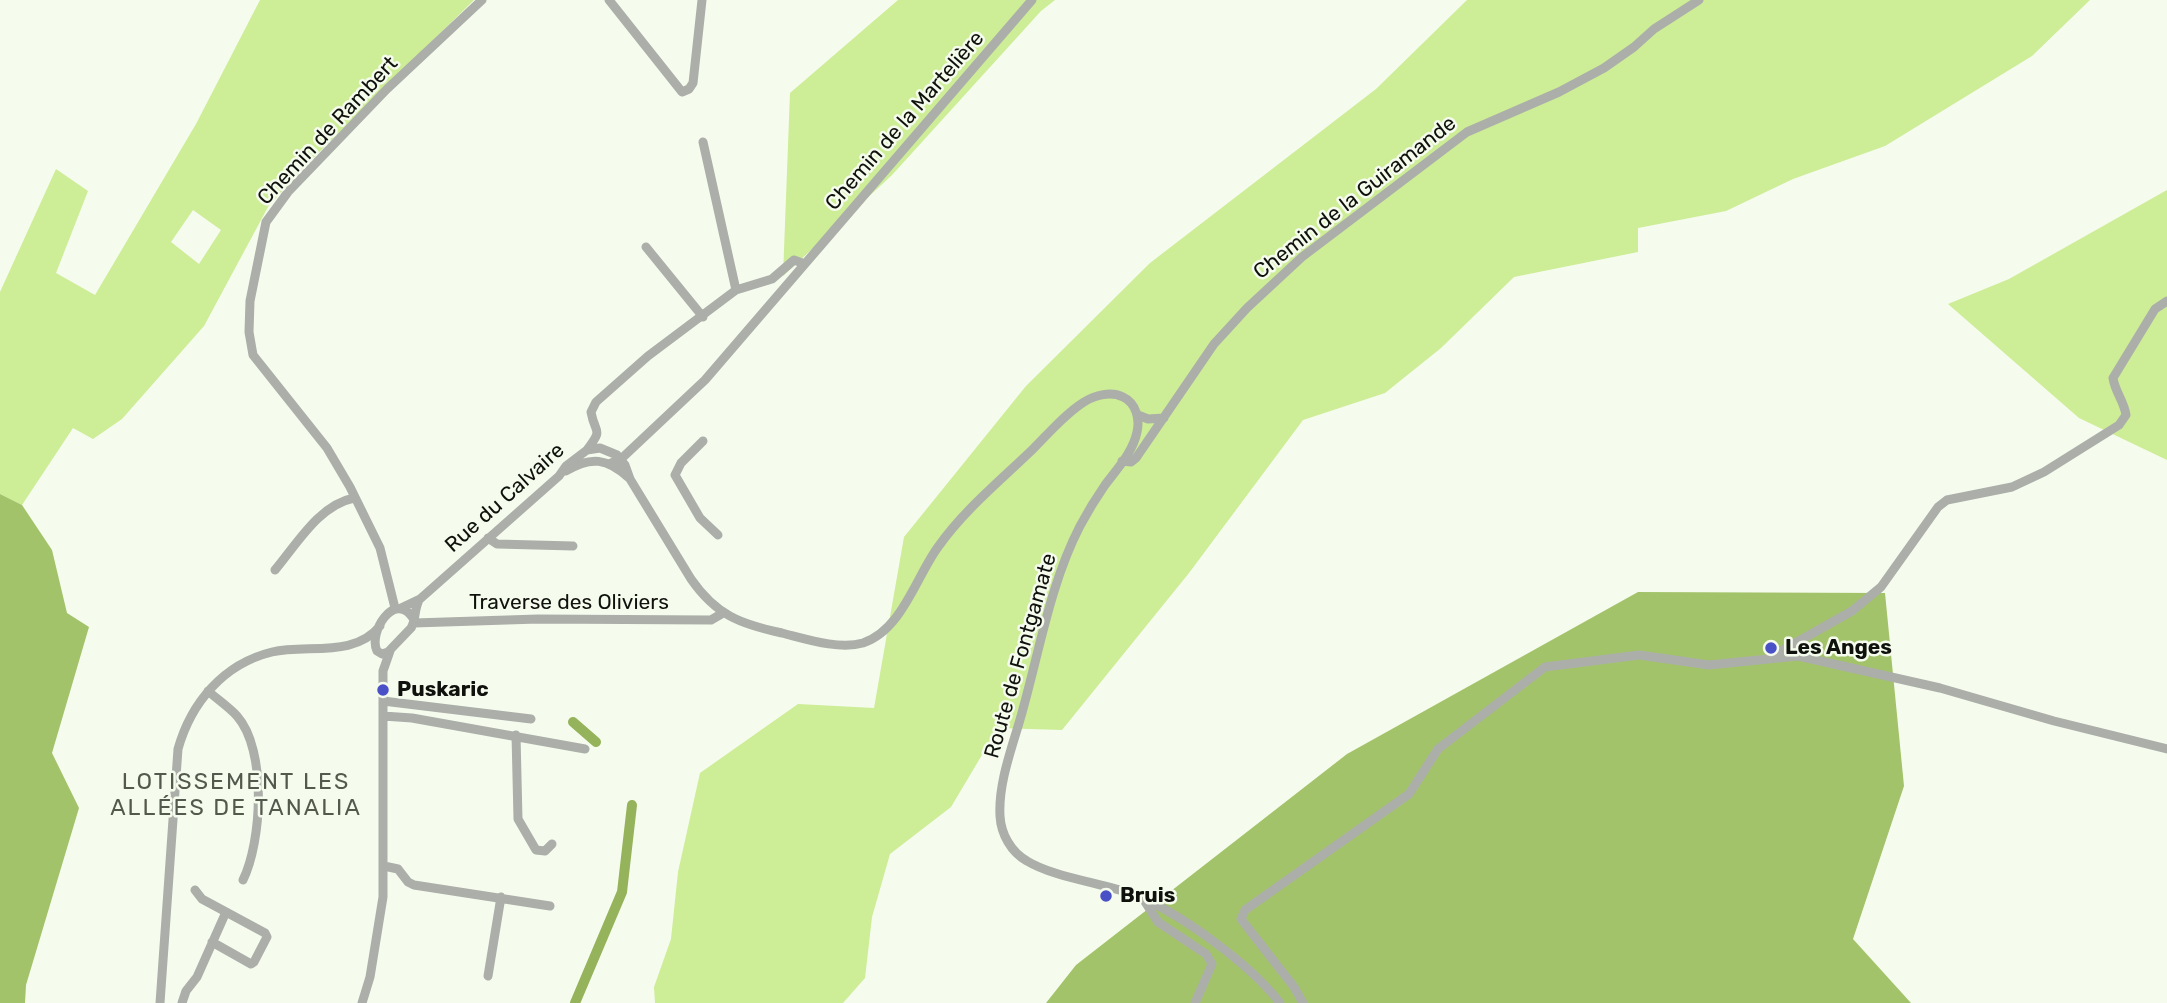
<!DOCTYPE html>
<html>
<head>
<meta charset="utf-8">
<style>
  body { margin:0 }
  canvas { display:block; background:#f5fbed }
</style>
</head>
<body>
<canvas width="2167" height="1003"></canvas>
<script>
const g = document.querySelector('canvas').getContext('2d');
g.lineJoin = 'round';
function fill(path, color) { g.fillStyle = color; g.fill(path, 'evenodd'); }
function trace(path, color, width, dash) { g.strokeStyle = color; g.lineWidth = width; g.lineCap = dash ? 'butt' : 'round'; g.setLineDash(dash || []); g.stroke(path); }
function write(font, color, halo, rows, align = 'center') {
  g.font = font + ' Rubik,sans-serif'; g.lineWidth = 5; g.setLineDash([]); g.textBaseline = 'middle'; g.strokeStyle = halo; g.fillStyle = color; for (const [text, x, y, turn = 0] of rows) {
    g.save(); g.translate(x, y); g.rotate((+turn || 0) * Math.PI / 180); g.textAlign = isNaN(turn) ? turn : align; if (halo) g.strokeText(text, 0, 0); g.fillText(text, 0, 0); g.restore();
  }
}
fill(new Path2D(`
  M 260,0 L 474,0 L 304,167 L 268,207 L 204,326 L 122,419 L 93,439 L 73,428 L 22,505 L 0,494 L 0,292 L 56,169 L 88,191 L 56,273 L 95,295 L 196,124 ZM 193,210 L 221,230 L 199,264 L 171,242 Z
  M 898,0 L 1055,0 L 1041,11 L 892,175 L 783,276 L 790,93 Z
  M 1467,0 L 2090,0 L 2032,56 L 1885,146 L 1793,179 L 1726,211 L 1638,228 L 1638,252 L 1514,277 L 1441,348 L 1385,393 L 1303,420 L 1189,573 L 1062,730 L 998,728 L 951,807 L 890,854 L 872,917 L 865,978 L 843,1003 L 655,1003 L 654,987 L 671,939 L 678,872 L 700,773 L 798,704 L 874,708 L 904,537 L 1026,386 L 1150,263 L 1376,89 Z
  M 2167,190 L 2167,460 L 2079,418 L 1948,304 L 2009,279 Z`), '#cded97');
fill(new Path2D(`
  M 0,494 L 22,505 L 52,550 L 67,613 L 89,627 L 52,753 L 79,808 L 26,985 L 25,1003 L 0,1003 Z
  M 1638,592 L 1885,593 L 1904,786 L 1853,939 L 1911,1003 L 1046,1003 L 1076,965 L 1347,754 Z`), '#a3c36a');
trace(new Path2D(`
  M 573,722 L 596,742
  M 575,1003 L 622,892 L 632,805`), '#94b35b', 10);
trace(new Path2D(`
  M 609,0 L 682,92 L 689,89 L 693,83 L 702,0
  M 703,142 L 736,290
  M 646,247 L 703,317
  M 1138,415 L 1148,419 L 1164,418
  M 703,441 L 681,463 L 675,475 L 700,518 L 718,535
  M 587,450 C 604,427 595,435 591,412 L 596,402 L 648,356 L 736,290 L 772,279 L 794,260 L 805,264
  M 1122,461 L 1131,462 L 1136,458 L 1214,344 L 1247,308 L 1302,257 L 1467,132 L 1559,92 L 1604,68 L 1634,47 L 1654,29 L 1699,0
  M 609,464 L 621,459 L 705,380 L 1032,0
  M 566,471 C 591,456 607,458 629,478
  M 488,538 L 497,544 L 573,546
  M 275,570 C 297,544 319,505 354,498
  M 395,608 L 380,548 L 350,487 L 327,448 L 253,355 L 249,332 L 250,301 L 266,222 L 288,192 L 387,89 L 482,0
  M 401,608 L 420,599 L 559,476 L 566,466 L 587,450 L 600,448 L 617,455 L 625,465 L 630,479 L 691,579 C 716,615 740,624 782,633 C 806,639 839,650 863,643 C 902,630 916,577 938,547 C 964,510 1001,480 1033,449 C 1049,433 1065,414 1084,402 C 1095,395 1111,391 1123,397 C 1136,403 1140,419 1137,432 C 1133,452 1117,469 1105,485 C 1096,498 1088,511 1080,526 C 1051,582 1040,648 1023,709 C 1014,743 998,781 1000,816 C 1001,834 1011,852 1027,861 C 1053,877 1101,883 1132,894 C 1178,911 1250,964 1280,1003
  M 413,618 C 394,590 368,633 377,651 L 382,654 L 388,652 L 411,628 C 416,620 414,610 419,600
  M 414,623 L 538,619 L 711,620 L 723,613
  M 1780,658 L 1781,651 L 1852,611 L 1881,587 L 1938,507 L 1947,500 L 2012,487 L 2044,472 L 2119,425 L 2126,415 C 2124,401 2115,392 2113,378 L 2155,309 L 2167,301
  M 208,691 C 217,699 229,707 237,716 C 267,750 262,841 243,880
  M 383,701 L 531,719
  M 383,716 L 412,718 L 585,749
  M 516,735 L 518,819 L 536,850 L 545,851 L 552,844
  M 384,866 L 398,869 L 408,882 L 414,885 L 550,906
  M 195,890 L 202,899 L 265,933 L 267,937 L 254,962 L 251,964 L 212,942
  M 1144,900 L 1158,922 L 1206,954 L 1212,964 L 1195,1003
  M 488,976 L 501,897
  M 160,1003 L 178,749 C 191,703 223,664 272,652 C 308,644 354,658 380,626
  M 182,1003 L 186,991 L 197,977 L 226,912
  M 362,1003 L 370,977 L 383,897 L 383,671 L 390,651
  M 1303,1003 L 1294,987 L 1241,919 L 1245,910 L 1409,794 L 1438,749 L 1545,667 L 1639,655 L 1709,665 L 1798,656 L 1940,688 L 2054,721 L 2167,749`), '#acafa9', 9);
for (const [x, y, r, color] of [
  [1771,648,7,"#4a50c6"],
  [383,690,7,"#4a50c6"],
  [1106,896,7,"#4a50c6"]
]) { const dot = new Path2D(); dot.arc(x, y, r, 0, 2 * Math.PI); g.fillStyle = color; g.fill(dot); trace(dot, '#f5fbed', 2.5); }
write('21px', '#0f110c', '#f5fbed', [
  ["Chemin de la Martelière",905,121,-49],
  ["Chemin de Rambert",328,131,-47],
  ["Chemin de la Guiramande",1355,198,-38],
  ["Rue du Calvaire",505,498,-42],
  ["Traverse des Oliviers",569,603],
  ["Route de Fontgamate",1021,656,-74]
]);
write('bold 21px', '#0f110c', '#f5fbed', [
  ["Les Anges",1785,648],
  ["Puskaric",397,690],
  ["Bruis",1120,896]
], 'left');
g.letterSpacing = '2px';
write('23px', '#54594d', '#f5fbed', [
  ["LOTISSEMENT LES",236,782],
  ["ALLÉES DE TANALIA",236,808]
]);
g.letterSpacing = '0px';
</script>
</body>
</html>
